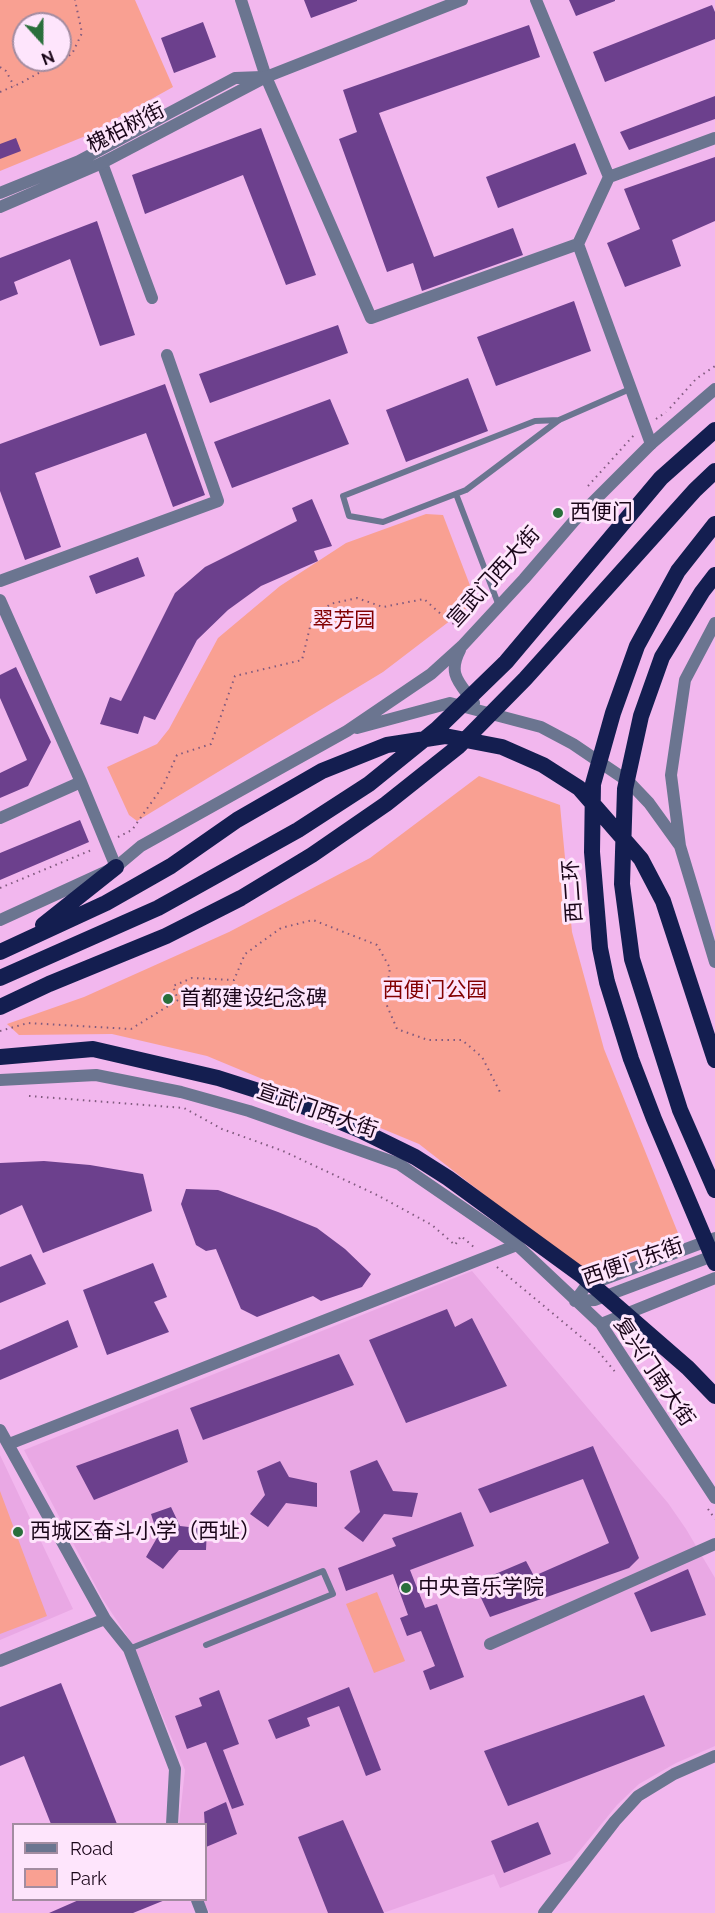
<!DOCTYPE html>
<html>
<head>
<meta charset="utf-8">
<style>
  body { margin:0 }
  #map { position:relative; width:715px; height:1913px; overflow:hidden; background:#f2b7ee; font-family:Raleway,sans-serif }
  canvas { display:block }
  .legend { position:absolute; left:12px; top:1823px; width:195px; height:78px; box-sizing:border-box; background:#fee5fc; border:2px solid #a38ca1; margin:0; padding:8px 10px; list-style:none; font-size:18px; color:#1a0619 }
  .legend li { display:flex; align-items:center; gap:12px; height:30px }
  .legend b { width:30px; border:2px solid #a38ca1 }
  .north { position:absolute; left:12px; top:12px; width:60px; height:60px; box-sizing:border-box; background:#fee5fc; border:2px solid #a38ca1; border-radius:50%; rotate:159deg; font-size:16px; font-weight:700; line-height:24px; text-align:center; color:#1a0619 }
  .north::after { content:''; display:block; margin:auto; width:21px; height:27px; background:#2a6f3b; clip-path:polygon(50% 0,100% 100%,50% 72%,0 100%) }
</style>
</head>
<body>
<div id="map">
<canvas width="715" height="1913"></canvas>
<ul class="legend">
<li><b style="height:8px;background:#6b7590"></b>Road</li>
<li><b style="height:16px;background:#f9a092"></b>Park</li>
</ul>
<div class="north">N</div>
</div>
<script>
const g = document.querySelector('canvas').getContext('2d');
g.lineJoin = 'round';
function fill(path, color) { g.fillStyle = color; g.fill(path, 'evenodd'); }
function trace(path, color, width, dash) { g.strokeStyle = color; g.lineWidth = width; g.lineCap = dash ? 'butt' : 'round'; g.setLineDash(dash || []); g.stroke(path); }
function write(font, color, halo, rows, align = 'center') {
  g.font = font + ' Raleway,"Noto Sans SC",sans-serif'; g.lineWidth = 6; g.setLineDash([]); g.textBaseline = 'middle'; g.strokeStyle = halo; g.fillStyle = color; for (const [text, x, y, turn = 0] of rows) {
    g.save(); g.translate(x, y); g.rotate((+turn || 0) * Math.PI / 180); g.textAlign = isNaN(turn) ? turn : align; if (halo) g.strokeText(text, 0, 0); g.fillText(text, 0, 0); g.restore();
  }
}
fill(new Path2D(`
  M 472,1271 L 668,1503 L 686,1529 L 715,1578 L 715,1746 L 676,1763 L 639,1784 L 617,1805 L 572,1860 L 500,1888 L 494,1874 L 383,1913 L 210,1913 L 202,1900 L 206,1900 L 206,1824 L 179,1824 L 185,1770 L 133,1645 L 102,1598 L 24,1450 Z
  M 0,1455 L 73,1609 L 0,1640 Z`), '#e9a8e4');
fill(new Path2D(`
  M 0,0 L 135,0 L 173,87 L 83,137 L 0,171 ZM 24,24 L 60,24 L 60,60 L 24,60 Z
  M 426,514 L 443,515 L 476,601 L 383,672 L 137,821 L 129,815 L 107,767 L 157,744 L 169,729 L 218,638 L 280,586 L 346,543 Z
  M 479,776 L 560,805 L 572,932 L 604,1049 L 682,1243 L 590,1277 L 419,1144 L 207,1056 L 112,1034 L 19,1035 L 7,1024 L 84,997 L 229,932 L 370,858 Z
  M 0,1491 L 47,1616 L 0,1634 Z
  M 377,1592 L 405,1661 L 374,1673 L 346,1604 Z`), '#f9a092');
fill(new Path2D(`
  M 304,0 L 357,0 L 357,1 L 311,18 Z
  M 569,0 L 615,0 L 615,1 L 576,16 Z
  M 712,5 L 715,12 L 715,39 L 605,82 L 593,52 Z
  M 203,22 L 216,57 L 174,73 L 161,38 Z
  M 529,25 L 540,57 L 379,113 L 434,257 L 513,228 L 523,255 L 422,291 L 413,263 L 387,272 L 339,139 L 357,132 L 343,90 Z
  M 715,96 L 715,119 L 629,150 L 620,132 Z
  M 261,128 L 316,275 L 286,285 L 243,175 L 145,214 L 132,175 Z
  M 16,138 L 21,151 L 0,159 L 0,144 Z
  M 575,143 L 587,174 L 498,208 L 486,177 Z
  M 715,157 L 715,221 L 672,240 L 681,266 L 625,287 L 607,243 L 640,229 L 624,189 Z
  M 97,221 L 135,335 L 100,346 L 70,259 L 14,282 L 18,294 L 0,301 L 0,258 Z
  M 574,301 L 591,351 L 496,386 L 477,337 Z
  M 338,325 L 348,353 L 210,403 L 199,374 Z
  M 468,378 L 488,431 L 406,462 L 386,410 Z
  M 165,384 L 205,495 L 173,507 L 146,433 L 35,473 L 61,547 L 25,560 L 0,491 L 0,444 Z
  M 330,399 L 349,444 L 232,488 L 214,442 Z
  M 312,499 L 332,546 L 314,551 L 318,561 L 261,586 L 228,610 L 197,640 L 155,720 L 144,716 L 138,734 L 100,724 L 110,697 L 121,701 L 175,593 L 205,567 L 297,521 L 292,508 Z
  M 138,557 L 145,576 L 96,594 L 89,576 Z
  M 16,667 L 51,742 L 28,786 L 0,798 L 0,773 L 27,760 L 0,698 L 0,675 Z
  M 80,820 L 89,842 L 0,880 L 0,853 Z
  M 44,1161 L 90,1165 L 143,1174 L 152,1211 L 43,1253 L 22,1205 L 0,1215 L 0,1163 Z
  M 186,1189 L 218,1190 L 278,1212 L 317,1228 L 345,1249 L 371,1274 L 362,1287 L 321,1301 L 313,1296 L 257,1317 L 241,1309 L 216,1249 L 206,1251 L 196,1245 L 181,1204 Z
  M 31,1254 L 46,1284 L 0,1303 L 0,1267 Z
  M 153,1263 L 167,1297 L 154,1302 L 169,1332 L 107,1355 L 83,1290 Z
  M 447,1309 L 455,1327 L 472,1318 L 507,1386 L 406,1423 L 369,1340 Z
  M 68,1320 L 78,1347 L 0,1380 L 0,1350 Z
  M 339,1354 L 354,1385 L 203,1440 L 190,1408 Z
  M 178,1429 L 188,1462 L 94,1500 L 76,1466 Z
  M 593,1446 L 639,1558 L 629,1568 L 490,1617 L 474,1583 L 526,1561 L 534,1576 L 609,1543 L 583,1479 L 490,1513 L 478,1489 Z
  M 377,1460 L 393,1491 L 418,1493 L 412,1517 L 384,1514 L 363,1542 L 344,1528 L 360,1512 L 350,1471 Z
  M 280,1461 L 289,1477 L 317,1483 L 317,1507 L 286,1503 L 268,1527 L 250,1514 L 265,1495 L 257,1471 Z
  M 171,1507 L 180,1526 L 207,1529 L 206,1550 L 179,1550 L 163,1569 L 146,1557 L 158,1536 L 151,1514 Z
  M 461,1512 L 474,1546 L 410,1570 L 425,1608 L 437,1604 L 464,1677 L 430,1690 L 423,1671 L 435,1666 L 421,1631 L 407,1636 L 400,1618 L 408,1615 L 393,1574 L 346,1591 L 338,1568 L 396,1546 L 392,1538 Z
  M 688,1569 L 706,1615 L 651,1632 L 634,1593 Z
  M 61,1683 L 117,1824 L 51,1824 L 24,1756 L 0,1766 L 0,1707 Z
  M 349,1687 L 381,1770 L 366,1776 L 339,1706 L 307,1718 L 310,1726 L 276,1739 L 268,1720 Z
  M 219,1690 L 239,1744 L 223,1750 L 244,1805 L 232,1809 L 206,1742 L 187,1749 L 175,1716 L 202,1706 L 199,1698 Z
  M 644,1695 L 665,1746 L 508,1806 L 484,1751 Z
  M 226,1802 L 237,1834 L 206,1847 L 204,1812 Z
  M 343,1820 L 384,1913 L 328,1913 L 298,1837 Z
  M 538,1822 L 551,1854 L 504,1873 L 491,1841 Z
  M 81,1899 L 165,1899 L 165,1900 L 133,1913 L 49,1913 Z`), '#6c408d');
trace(new Path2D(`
  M 0,67 L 6,71 L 14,86
  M 0,92 L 21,83 L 72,54 L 82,33 L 75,0
  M 670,408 L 696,379 L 715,366
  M 656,419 L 666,412
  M 588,486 L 634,435
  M 118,837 L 132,830 L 163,786 L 177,755 L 211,744 L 235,676 L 302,660 L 311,623 L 330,604 L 357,598 L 383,607 L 424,599 L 452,624 L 472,614
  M 0,888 L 94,849
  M 0,1031 L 28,1023 L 131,1029 L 178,1000 L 173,986 L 192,978 L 234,980 L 245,954 L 281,928 L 313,920 L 377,945 L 390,968 L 385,1001 L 397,1029 L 428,1040 L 462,1040 L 482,1057 L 500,1092
  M 29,1096 L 184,1108 L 222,1129 L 283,1151 L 377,1195 L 432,1225 L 455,1245 L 461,1236 L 475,1248
  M 497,1267 L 598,1351 L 616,1373
  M 708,1509 L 715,1519`), '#805a7e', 2, [1.5, 4.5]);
trace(new Path2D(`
  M 559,420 L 535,421 L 343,496 L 349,516 L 383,522 L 466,490 L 559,420 L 630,389
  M 456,494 L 499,606
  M 129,1649 L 323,1571 L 333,1594 L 206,1645`), '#6b7590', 6);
trace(new Path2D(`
  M 241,0 L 266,77 L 371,318 L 578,244 L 609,177 L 715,138
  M 536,0 L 609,177
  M 102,163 L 152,298
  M 578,244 L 651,444
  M 0,581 L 218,501 L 167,355
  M 0,600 L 81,782 L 116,867
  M 0,818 L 81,782
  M 0,1430 L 105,1619 L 129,1649 L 175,1769 L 172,1824
  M 9,1444 L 517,1245
  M 490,1644 L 715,1544
  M 0,1661 L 105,1619
  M 197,1900 L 202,1913
  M 544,1913 L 615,1821 L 638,1796 L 674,1774 L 715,1756`), '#6b7590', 12);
trace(new Path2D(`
  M 0,193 L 79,161 L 235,78 L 262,77
  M 0,207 L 102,163 L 266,77 L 462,0
  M 715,623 L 685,680 L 671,775 L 680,846 L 715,962
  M 460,650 C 447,675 460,683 474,703
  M 357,728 L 450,703 L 541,727 L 573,744 L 629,782 L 649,803 L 680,846
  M 0,920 L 116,867 L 141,846 L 347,731 L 431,674 L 462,646 L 524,579 L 574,521 L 651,444 L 715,389
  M 0,1080 L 96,1075 L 181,1092 L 249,1111 L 399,1164 L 517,1245 L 601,1324 L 715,1498
  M 575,1301 L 586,1286 L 715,1238
  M 575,1301 L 595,1300 L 715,1255
  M 601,1324 L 715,1278`), '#6b7590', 12);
trace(new Path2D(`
  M 715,524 L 678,571 L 637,646 L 613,713 L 593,784 L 592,852 L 600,948 L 607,982 L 631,1059 L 654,1119 L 715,1263
  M 715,575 L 702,592 L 662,657 L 641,716 L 625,789 L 622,884 L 632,959 L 680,1110 L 715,1190
  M 43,925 L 116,867
  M 0,952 L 106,903 L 171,866 L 237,820 L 322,771 L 387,745 L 445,736 L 502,747 L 543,765 L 579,788 L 641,859 L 663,901 L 715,1060
  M 0,978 L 158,908 L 298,830 L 369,784 L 437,729 L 506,662 L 661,478 L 715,430
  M 0,1007 L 49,984 L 166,936 L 241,898 L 312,855 L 386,804 L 459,746 L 525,679 L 695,490 L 715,471
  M 0,1057 L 93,1049 L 218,1078 L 262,1092 L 305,1107 L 362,1131 L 415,1157 L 448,1178 L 581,1275 L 688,1368 L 715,1396`), '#141e50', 16);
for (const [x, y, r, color] of [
  [558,513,6,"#2a6f3b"],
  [168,999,6,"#2a6f3b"],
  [18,1532,6,"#2a6f3b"],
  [406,1588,6,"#2a6f3b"]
]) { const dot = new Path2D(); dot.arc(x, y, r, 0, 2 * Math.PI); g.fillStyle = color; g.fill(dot); trace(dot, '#fee5fc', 2); }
write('21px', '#1a0619', '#fee5fc', [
  ["槐柏树街",126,128,-27],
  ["宣武门西大街",494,577,-48],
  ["西二环",573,891,-94],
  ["宣武门西大街",317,1111,19],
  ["西便门东街",633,1262,-19],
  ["复兴门南大街",654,1372,56]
]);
write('21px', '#1a0619', '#fee5fc', [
  ["西便门",570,513],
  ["首都建设纪念碑",180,999],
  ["西城区奋斗小学（西址）",30,1532],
  ["中央音乐学院",418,1588]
], 'left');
write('21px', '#820001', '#fee5fc', [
  ["翠芳园",344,621],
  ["西便门公园",435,991]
]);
</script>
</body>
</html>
